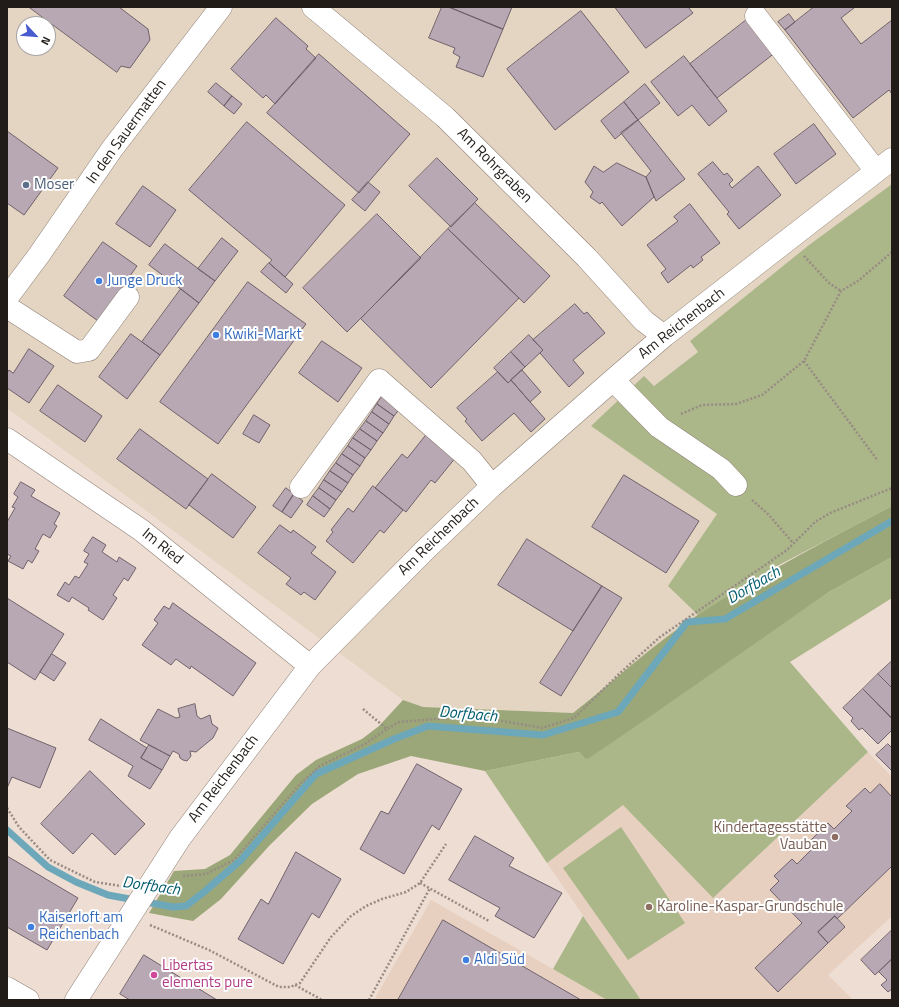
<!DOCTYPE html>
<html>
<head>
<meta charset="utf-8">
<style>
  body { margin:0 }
  #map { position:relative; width:899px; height:1007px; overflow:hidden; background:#eeddd2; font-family:"Titillium Web",sans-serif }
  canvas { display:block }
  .frame { position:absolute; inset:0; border:8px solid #221c18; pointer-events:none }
  .north { position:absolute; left:16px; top:16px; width:40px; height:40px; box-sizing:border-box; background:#fff; border:1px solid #a7a4a3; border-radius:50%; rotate:116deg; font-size:11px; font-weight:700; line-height:16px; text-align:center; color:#221c18 }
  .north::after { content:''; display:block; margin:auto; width:14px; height:18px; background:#485cd0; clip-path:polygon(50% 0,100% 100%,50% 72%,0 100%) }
</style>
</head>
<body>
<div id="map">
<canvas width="899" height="1007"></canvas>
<div class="frame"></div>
<div class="north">N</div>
</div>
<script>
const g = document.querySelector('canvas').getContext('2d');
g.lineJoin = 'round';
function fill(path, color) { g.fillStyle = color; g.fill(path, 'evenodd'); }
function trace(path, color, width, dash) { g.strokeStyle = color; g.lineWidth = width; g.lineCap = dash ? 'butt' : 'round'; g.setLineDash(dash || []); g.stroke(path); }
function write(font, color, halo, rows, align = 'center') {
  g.font = font + ' "Titillium Web",sans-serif'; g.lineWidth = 4; g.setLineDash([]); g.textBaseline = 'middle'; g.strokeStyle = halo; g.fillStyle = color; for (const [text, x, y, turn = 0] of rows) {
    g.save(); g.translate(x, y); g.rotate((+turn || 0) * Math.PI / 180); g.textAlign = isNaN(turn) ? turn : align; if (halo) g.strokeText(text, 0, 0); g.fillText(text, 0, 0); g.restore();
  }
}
fill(new Path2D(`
  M 868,752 L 892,777 L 892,916 L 828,975 L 853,1000 L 641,1000 L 547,863 L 623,805 L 713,898 Z
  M 431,900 L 553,969 L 607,1000 L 374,1000 Z`), '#e8d0c1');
fill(new Path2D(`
  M 7,7 L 892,7 L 892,184 L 809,245 L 690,341 L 698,352 L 654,386 L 644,377 L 591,426 L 717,514 L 669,586 L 698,615 L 661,642 L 573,713 L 423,707 L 403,700 L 7,408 ZM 24,24 L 48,24 L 48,48 L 24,48 Z`), '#e4d4c2');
fill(new Path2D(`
  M 892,184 L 892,506 L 779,565 L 698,615 L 668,586 L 717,514 L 591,426 L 644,376 L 654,386 L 698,352 L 690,341 L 809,245 Z
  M 892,557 L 892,598 L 790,662 L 868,752 L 713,898 L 623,805 L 547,863 L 485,771 L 579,752 L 585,759 L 829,592 Z
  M 621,827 L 685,923 L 628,960 L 563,868 Z
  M 583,916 L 641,1000 L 607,1000 L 553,969 Z`), '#abb789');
fill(new Path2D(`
  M 892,506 L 892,557 L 829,592 L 642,722 L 589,758 L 585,759 L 579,752 L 485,771 L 411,756 L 358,774 L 312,804 L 269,846 L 221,899 L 193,921 L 149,913 L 174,871 L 205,869 L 230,855 L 296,775 L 316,760 L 362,739 L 379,726 L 403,700 L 423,707 L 573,713 C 615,680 655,643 699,614 C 762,574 827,540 892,506 Z`), '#9ba778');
trace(new Path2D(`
  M 7,830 L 48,867 L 76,882 L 108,895 L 173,907 L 186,906 L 204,892 L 241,860 L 316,774 L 394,739 L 428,726 L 543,735 L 618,712 L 687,622 L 725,619 L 892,521`), '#6ca8ba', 7);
const building = new Path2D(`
  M 29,7 L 119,7 L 148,29 L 150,40 L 130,68 L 121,66 L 117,72 Z
  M 442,7 L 449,7 L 503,29 L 483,77 L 456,67 L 460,57 L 453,53 L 455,48 L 429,38 Z
  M 449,7 L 512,7 L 503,29 Z
  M 615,7 L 688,7 L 693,13 L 646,48 Z
  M 814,7 L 853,7 L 854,8 L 841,18 L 861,44 L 892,20 L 892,94 L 889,90 L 853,118 L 785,30 Z
  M 581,11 L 629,72 L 555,130 L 507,69 Z
  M 789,14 L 795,22 L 785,30 L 778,22 Z
  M 276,18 L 308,46 L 306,49 L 316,58 L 275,104 L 266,95 L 263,98 L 231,69 Z
  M 749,18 L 776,52 L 717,98 L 690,64 Z
  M 319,54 L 410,134 L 359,193 L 267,113 Z
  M 684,56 L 727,111 L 709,126 L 692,105 L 678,116 L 651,82 Z
  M 216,83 L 232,96 L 224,106 L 208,92 Z
  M 645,84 L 660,103 L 638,120 L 624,102 Z
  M 232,96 L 242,104 L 234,114 L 224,106 Z
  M 624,102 L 638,120 L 615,139 L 601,121 Z
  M 638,120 L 685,179 L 656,201 L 646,177 L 651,171 L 621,133 Z
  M 247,122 L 345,205 L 285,277 L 269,263 L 272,260 L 189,190 Z
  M 814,124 L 836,154 L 796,184 L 774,154 Z
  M 7,131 L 58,168 L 24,215 L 7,203 Z
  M 437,158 L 478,199 L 451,227 L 409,186 Z
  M 713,162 L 724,175 L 727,173 L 733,180 L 729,184 L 732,188 L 758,166 L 781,195 L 739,229 L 727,214 L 729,212 L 698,174 Z
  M 617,163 L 646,177 L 654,197 L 622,226 L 602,202 L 600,204 L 590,197 L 593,192 L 585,182 L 594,166 L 603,172 Z
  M 368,182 L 380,192 L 365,211 L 352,200 Z
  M 143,186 L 176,210 L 150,247 L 116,224 Z
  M 475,203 L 550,276 L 524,303 L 448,229 Z
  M 690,204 L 720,243 L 701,257 L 703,260 L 693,268 L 691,265 L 668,283 L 661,273 L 666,269 L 647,245 L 678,221 L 674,217 Z
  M 377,214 L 421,258 L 347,332 L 303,288 Z
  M 448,229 L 519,298 L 431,388 L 361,319 Z
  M 222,238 L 238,251 L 215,281 L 198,269 Z
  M 103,242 L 137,266 L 98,321 L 64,296 Z
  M 165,244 L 215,281 L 199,303 L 149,265 Z
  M 269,263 L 293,284 L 286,293 L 261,272 Z
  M 248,282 L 306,324 L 218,444 L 160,402 Z
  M 181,289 L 199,303 L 160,355 L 142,342 Z
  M 575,304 L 584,314 L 587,312 L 605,333 L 573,360 L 584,373 L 569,387 L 540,353 L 543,350 L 533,340 Z
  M 131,334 L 160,355 L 127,399 L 99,377 Z
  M 529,335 L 543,350 L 525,367 L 511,352 Z
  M 322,341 L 362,368 L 338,402 L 299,373 Z
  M 29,349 L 54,366 L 29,403 L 7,388 L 7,373 L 9,370 L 13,373 Z
  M 511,352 L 525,367 L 508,383 L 494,368 Z
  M 522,370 L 541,392 L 530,402 L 511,380 Z
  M 498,372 L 508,383 L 511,380 L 545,419 L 531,432 L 514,413 L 482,441 L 465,421 L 467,419 L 457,408 Z
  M 58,385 L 102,416 L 85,442 L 40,411 Z
  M 383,395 L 401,407 L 394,416 L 377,404 Z
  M 377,404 L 394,416 L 389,424 L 372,412 Z
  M 372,412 L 389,424 L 383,433 L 366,421 Z
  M 254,415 L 270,425 L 259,443 L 243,434 Z
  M 366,421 L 383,433 L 377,441 L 360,429 Z
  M 140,429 L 208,479 L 186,509 L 117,459 Z
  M 360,429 L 377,441 L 371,450 L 353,438 Z
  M 427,434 L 456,457 L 435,483 L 431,480 L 406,512 L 375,488 L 402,454 L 407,458 Z
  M 353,438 L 371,450 L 365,458 L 348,446 Z
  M 348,446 L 365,458 L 360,466 L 342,454 Z
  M 342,454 L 360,466 L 353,475 L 336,463 Z
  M 336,463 L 353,475 L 348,483 L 330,471 Z
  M 330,471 L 348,483 L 342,492 L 324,480 Z
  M 212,474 L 256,507 L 233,538 L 189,505 Z
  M 624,475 L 699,521 L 666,573 L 592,527 Z
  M 324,480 L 342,492 L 336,500 L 319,488 Z
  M 21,482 L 35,490 L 31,496 L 60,513 L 54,524 L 57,526 L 50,538 L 43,534 L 35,549 L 39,551 L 32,563 L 28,560 L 23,569 L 8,561 L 11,556 L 7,554 L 7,522 L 15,508 L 12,507 L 18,497 L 14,494 Z
  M 373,486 L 403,510 L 384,533 L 380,530 L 353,563 L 326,541 L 333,532 L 331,530 L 348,508 L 353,512 Z
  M 286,488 L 294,494 L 282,512 L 273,506 Z
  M 319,488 L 336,500 L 330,509 L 313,496 Z
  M 294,494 L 303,501 L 291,518 L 282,512 Z
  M 313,496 L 330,509 L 324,517 L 307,505 Z
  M 280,525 L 291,533 L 293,530 L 316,547 L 311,553 L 336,572 L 315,600 L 304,592 L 301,595 L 286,584 L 291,578 L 258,553 Z
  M 93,537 L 106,545 L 102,552 L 117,562 L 119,557 L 136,568 L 128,581 L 124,578 L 113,595 L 117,598 L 103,620 L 88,610 L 89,608 L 72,597 L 69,602 L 57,595 L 65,582 L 69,585 L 75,576 L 79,578 L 88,564 L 84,562 L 89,554 L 84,551 Z
  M 527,539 L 602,586 L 573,631 L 498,585 Z
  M 602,586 L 622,598 L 561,696 L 540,683 Z
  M 7,598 L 64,634 L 35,680 L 7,662 Z
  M 173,603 L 256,663 L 233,696 L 191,666 L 190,669 L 176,659 L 171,665 L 142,645 L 158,623 L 154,620 L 164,606 L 169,609 Z
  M 52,654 L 66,663 L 54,681 L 40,672 Z
  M 892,661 L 892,688 L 878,674 Z
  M 878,674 L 892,688 L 892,718 L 863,689 Z
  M 863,689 L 892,719 L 892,730 L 878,744 L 862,728 L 859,730 L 851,721 L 853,718 L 843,708 Z
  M 195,704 L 197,716 L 201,719 L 210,715 L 212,724 L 218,728 L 213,738 L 196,752 L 190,751 L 191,756 L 187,761 L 183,760 L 180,758 L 179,754 L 173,751 L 170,756 L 140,740 L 158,709 L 176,718 L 180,717 L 178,709 Z
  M 101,719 L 147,748 L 141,758 L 162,770 L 150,789 L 128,776 L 133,766 L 89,740 Z
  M 7,728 L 56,748 L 40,788 L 12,777 L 7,788 Z
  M 888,744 L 892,748 L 892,771 L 876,755 Z
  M 149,745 L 170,756 L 162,770 L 141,758 Z
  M 417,764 L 462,789 L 439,830 L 432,825 L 404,874 L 360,849 L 381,811 L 388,814 Z
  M 90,771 L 145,824 L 115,855 L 92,833 L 73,854 L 41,824 Z
  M 880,784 L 892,797 L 892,866 L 837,919 L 835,916 L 818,932 L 828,943 L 778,992 L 755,968 L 802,923 L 770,890 L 779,881 L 774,876 L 792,859 L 797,864 L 815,846 L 810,841 L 828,823 L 834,829 L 852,811 L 846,806 L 865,788 L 870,793 Z
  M 475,836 L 514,858 L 509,866 L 562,893 L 534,938 L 495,916 L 500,908 L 449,880 Z
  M 296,852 L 341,879 L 319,918 L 312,913 L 283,964 L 238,939 L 261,899 L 268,904 Z
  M 7,856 L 78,898 L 47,950 L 7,927 Z
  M 835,916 L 845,927 L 828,943 L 818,932 Z
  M 443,920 L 581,1000 L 398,1000 Z
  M 892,930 L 892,959 L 875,975 L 861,960 Z
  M 144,955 L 217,1000 L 130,1000 L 120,994 Z
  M 892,959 L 892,989 L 888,992 L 881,985 L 887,980 L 879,972 Z`);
fill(building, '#b7a8b3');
trace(building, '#70626c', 1);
const minor = new Path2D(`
  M 313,7 L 445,117 L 587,258 L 644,321 L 664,336
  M 756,16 L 876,171
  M 7,298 L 39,255 L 112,149 L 221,7
  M 7,307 L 77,352 L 89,350 L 128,297
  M 613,380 L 659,427 L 721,469 L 736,485
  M 7,439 L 141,530 L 310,666
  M 301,487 L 379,380 L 472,461 L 492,486
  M 76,1000 L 180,838 L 310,666 L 425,550 L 492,486 L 613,380 L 664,336 L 892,159`);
const major = new Path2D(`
  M 7,988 L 28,1000`);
trace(minor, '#908077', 23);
trace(major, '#908077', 23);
trace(new Path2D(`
  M 804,256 L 829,283 L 841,291
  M 804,361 L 878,461
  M 681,414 L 702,405 L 736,404 L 762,395 L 804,361 L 841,291 L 858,281 L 892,252
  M 752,500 L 769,515 L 793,543
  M 363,709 L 387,729 L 399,722 L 475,716 L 542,728 L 574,718 L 619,674 L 660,637 L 787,550 L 815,522 L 830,513 L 892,488
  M 7,808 L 19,827 L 50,860 L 95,882 L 121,886
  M 183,876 L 206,874 L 234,860 L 302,782 L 320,766 L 365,744 L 387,729
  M 420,883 L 489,921
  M 150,925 L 209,950 L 279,987 L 290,987 L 300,983 L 331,937 L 351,916 L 366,906 L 382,899 L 406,892 L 420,883 L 446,844
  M 295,985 L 322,1000
  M 369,1000 L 430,888`), '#978b83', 2.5, [2, 2]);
trace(minor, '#fff', 22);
trace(major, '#fff', 22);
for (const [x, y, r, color] of [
  [26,185,4,"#5c6f8a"],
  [99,281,4,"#3f7fe0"],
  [216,335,4,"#3f7fe0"],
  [835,837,4,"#8d6e63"],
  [649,907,4,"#8d6e63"],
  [31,927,4,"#3f7fe0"],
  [466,960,4,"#3f7fe0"],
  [154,975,4,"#d1479c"]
]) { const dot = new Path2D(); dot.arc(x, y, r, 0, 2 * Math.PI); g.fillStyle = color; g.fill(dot); trace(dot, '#fff', 1.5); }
write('15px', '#221c18', '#fff', [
  ["In den Sauermatten",127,132,-54],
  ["Am Rohrgraben",494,166,45],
  ["Am Reichenbach",682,324,-38],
  ["Am Reichenbach",439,537,-44],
  ["Im Ried",162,547,39],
  ["Am Reichenbach",224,779,-53]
]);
write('15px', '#4e5e75', '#fff', [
  ["Moser",34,185]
], 'left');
write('15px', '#366cbe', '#fff', [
  ["Junge Druck",107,281],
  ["Kwiki-Markt",224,335],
  ["Kaiserloft am",39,918],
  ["Reichenbach",39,935],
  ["Aldi Süd",474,960]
], 'left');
write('15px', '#785e54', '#fff', [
  ["Kindertagesstätte",827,828],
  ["Vauban",827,845],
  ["Karoline-Kaspar-Grundschule",657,907,"left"]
], 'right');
write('15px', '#b23c85', '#fff', [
  ["Libertas",162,966],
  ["elements pure",162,983]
], 'left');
write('italic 16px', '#045d6f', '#fff', [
  ["Dorfbach",754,586,-30],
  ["Dorfbach",468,715,5],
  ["Dorfbach",151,887,8]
]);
</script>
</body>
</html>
